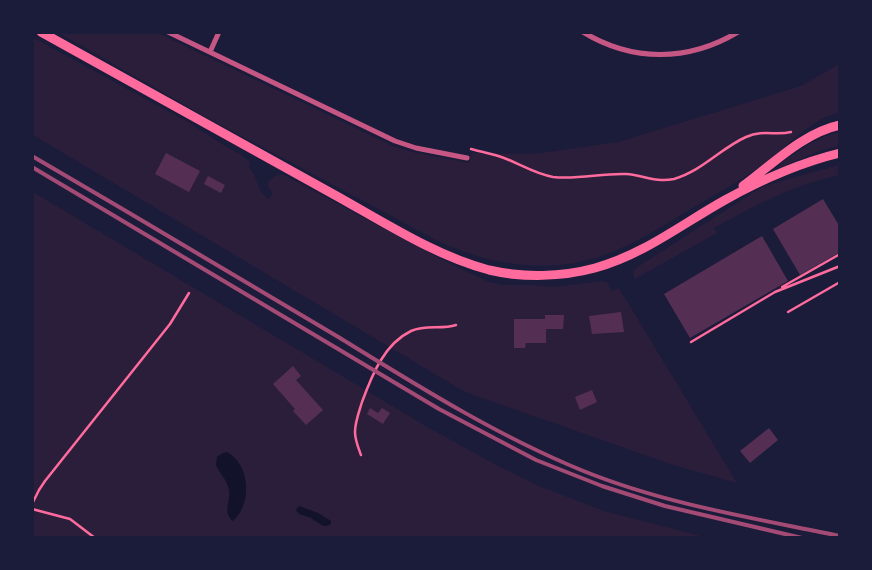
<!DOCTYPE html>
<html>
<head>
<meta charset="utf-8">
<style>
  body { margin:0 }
  #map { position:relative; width:872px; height:570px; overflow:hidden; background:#1b1b3a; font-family:"Alegreya Sans",sans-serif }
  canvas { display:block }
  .frame { position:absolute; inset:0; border:34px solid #1b1b3a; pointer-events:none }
</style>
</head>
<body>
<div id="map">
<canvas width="872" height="570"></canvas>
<div class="frame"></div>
</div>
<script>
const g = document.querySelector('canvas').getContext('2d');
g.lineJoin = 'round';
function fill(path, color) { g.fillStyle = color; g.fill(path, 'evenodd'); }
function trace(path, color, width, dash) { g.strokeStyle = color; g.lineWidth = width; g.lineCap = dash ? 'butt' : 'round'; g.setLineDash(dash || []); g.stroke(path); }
fill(new Path2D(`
  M 59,33 L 158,33 L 393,146 L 412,152 L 469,163 L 471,153 L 535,154 L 618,142 L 801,86 L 839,64 L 839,113 C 810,119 789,146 765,163 C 739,182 711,197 684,213 C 660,228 634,244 607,254 C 551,275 490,266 438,241 L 204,116 Z
  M 32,37 L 188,122 L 225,146 L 241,155 L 250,162 L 249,167 C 259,179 256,189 268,199 L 273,193 L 268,187 L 268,182 L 277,175 L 284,175 L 439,258 L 489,282 L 504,285 L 534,285 L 554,287 L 603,281 L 608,283 L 612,291 L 619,288 L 737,483 L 673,465 L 465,392 L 33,135 Z
  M 839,132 L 839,146 L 822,150 L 782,167 L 780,167 L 780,164 C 799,150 816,138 839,132 Z
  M 839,165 L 839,175 C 794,185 755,205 714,228 L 717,233 L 635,279 C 632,273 634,269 639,266 L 760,188 L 777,182 Z
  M 33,192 L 431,429 L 498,466 L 539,486 L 604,511 L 705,537 L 33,538 Z`), '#2a1e3b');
fill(new Path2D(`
  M 227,452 C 251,465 252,505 233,521 C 222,513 231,501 229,490 C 228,481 219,473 216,465 L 217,457 L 223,453 Z
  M 299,506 L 318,513 L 331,521 L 331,524 L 327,526 L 323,526 L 311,518 L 299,514 L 296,510 Z`), '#12122b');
fill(new Path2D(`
  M 166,153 L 200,171 L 189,192 L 155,174 Z
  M 208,176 L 225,185 L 221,193 L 204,184 Z
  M 823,199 L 840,227 L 840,252 L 800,275 L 773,229 Z
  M 762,236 L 788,281 L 690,338 L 664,294 Z
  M 621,312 L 624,332 L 592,334 L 589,316 Z
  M 545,315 L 564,315 L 563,329 L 546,329 L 546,343 L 526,343 L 525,348 L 514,348 L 514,319 L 545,319 Z
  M 293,366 L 301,376 L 296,380 L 323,410 L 306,425 L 293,411 L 295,409 L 273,384 Z
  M 592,390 L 597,402 L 580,410 L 575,397 Z
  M 370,408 L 378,413 L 382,408 L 390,413 L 383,424 L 367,414 Z
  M 769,428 L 778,440 L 750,463 L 740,451 Z`), '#542f53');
trace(new Path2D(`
  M 471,149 C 482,152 493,154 504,158 C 520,164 535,174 553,177 C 577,180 602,173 626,174 C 644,175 655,183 674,179 C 702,171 721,148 746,137 C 764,129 775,136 791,132
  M 782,287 L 840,254
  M 788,312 L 840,282
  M 691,342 L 775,292 L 840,266
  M 361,455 C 358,447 355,440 355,432 C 355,422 359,412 362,402 C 372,375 384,344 411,331 C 426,324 441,330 456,325
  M 32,504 L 39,490 L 45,481 L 170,324 L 189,293
  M 32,509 L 70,519 L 95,538`), '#ff6b9d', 2.5);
trace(new Path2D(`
  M 168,32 L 395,141 L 416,148 L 467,158
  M 583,32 C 632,62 688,62 738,32
  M 210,52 L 219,32`), '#c65784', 5);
trace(new Path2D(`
  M 41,32 C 139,86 236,141 333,194 C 382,221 435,256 489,270 C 523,278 562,277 595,268 C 643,255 682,224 725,200 C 761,180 799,163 840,153
  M 743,186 C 773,164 803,133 840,125`), '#ff6b9d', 9);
trace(new Path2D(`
  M 32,156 C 135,216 237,277 340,338 C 418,386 496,435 581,470 C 664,504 753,518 840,536
  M 32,167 L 439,409 L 536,460 L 602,486 L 665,506 L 802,538`), '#a44b75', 4);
</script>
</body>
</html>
